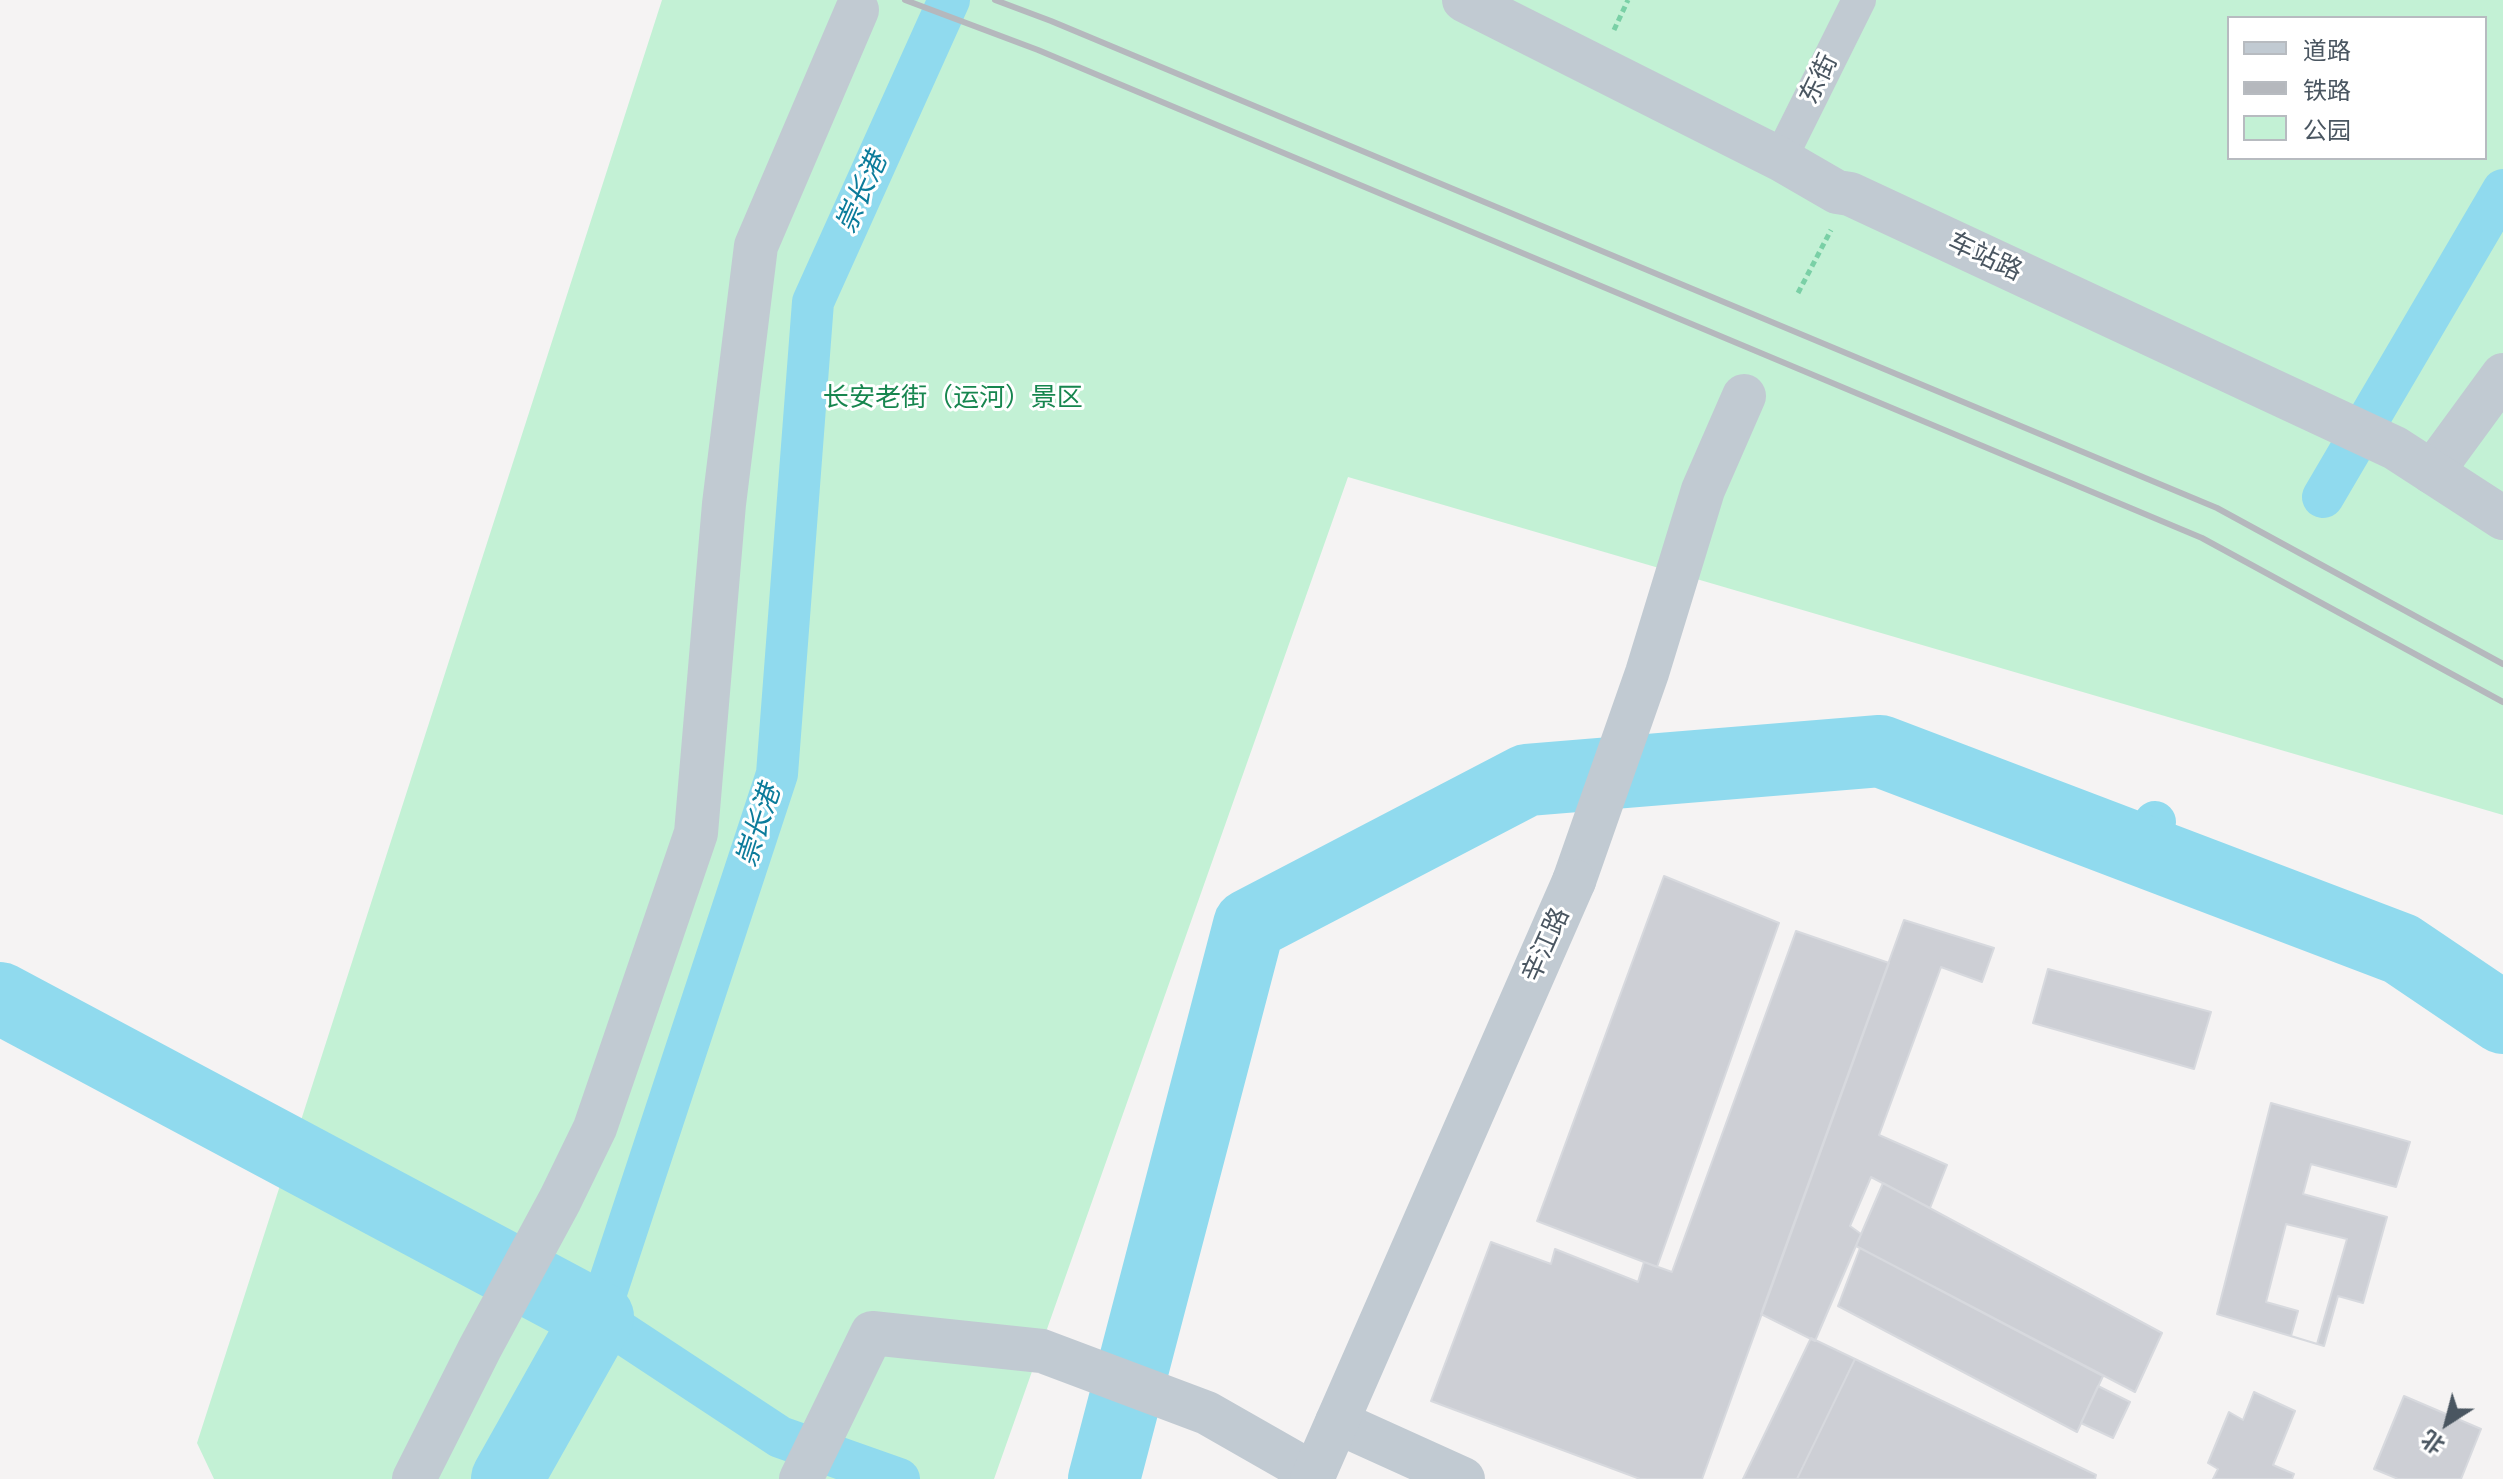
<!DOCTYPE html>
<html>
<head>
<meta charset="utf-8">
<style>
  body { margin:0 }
  #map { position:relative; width:2503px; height:1479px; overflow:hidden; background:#f5f3f3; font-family:Raleway,"Noto Sans SC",sans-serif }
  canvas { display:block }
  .legend { position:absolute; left:2227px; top:16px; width:260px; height:144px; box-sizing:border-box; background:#fff; border:2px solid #b7bbc0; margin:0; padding:10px 14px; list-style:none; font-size:24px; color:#4a5661 }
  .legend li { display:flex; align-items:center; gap:16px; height:40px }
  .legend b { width:40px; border:2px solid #b7bbc0 }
  .north { position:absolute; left:2407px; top:1383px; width:80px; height:80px; -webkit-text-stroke:6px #fff; paint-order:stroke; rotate:216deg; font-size:22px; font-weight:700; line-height:32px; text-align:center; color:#4a5661 }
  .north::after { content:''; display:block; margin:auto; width:28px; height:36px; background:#4a5661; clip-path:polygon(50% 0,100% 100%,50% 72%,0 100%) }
</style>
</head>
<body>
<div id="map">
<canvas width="2503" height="1479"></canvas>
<ul class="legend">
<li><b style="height:10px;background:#c1cad2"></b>道路</li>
<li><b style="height:10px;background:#b5b8bd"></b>铁路</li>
<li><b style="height:22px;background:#c3f1d5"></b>公园</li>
</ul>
<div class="north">北</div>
</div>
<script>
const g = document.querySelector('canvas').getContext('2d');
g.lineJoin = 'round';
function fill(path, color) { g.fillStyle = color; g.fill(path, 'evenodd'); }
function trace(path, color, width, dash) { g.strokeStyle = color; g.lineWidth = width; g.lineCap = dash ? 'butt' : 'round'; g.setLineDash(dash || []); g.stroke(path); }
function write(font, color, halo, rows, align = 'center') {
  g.font = font + ' Raleway,"Noto Sans SC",sans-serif'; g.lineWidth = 6; g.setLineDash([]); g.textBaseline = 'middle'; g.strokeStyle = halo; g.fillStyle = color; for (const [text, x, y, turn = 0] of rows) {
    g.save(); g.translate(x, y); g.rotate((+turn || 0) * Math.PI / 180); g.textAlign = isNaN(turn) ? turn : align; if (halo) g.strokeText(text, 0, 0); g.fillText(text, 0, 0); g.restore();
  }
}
fill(new Path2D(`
  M 662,0 L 2503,0 L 2503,815 L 1348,477 L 994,1479 L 214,1479 L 197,1443 ZM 2229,18 L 2485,18 L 2485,158 L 2229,158 Z`), '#c3f1d5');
trace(new Path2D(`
  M 2323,497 L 2503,190
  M 2142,852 L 2155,822
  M 899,1479 L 780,1437 L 598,1317 L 777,774 L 813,302 L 949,0`), '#90daee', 42);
trace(new Path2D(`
  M 0,998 L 598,1317 L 507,1479
  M 1104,1479 L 1249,925 L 1527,780 L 1880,751 L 2401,949 L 2503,1018`), '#90daee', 72);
const building = new Path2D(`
  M 1664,876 L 1779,923 L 1657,1267 L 1537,1221 Z
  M 1904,920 L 1994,948 L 1982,982 L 1941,967 L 1879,1135 L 1947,1165 L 1930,1208 L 1871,1177 L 1850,1226 L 1861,1234 L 1815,1341 L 1761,1314 Z
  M 1796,931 L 1889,963 L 1702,1479 L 1640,1479 L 1431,1401 L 1491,1242 L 1551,1264 L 1555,1249 L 1638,1282 L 1644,1262 L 1672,1272 Z
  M 2048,969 L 2211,1012 L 2194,1069 L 2033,1023 Z
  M 2271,1103 L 2410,1142 L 2396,1187 L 2311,1164 L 2303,1194 L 2387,1217 L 2363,1303 L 2338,1296 L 2324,1346 L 2217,1314 Z
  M 1883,1183 L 2162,1333 L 2135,1392 L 1856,1246 Z
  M 2286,1224 L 2347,1239 L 2317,1344 L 2291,1336 L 2298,1311 L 2266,1302 Z
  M 1860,1248 L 2103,1376 L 2077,1432 L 1838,1306 Z
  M 1811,1338 L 1855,1359 L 1797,1479 L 1743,1479 Z
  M 1855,1359 L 2096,1475 L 2095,1479 L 1797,1479 Z
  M 2098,1386 L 2130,1402 L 2113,1438 L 2081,1423 Z
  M 2254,1392 L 2295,1411 L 2273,1465 L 2294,1474 L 2292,1479 L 2213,1479 L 2218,1469 L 2208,1463 L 2229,1412 L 2243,1420 Z
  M 2404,1396 L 2481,1429 L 2461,1479 L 2398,1479 L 2374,1469 Z`);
fill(building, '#cdcfd5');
trace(building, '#d7d9de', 2);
trace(new Path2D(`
  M 1614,30 L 1628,0
  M 1798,293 L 1831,230`), '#7ad0a6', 5, [6, 4]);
trace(new Path2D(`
  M 1780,159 L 1859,0`), '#c1cad2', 34);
trace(new Path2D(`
  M 2432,472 L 2503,375
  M 1574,881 L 1647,673 L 1703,490 L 1744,396
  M 1337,1422 L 1463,1479
  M 414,1479 L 480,1348 L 560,1200 L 595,1128 L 696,833 L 724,504 L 756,246 L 857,10
  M 801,1479 L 872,1333 L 1042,1351 L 1207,1413 L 1314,1474`), '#c1cad2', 44);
trace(new Path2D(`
  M 1464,0 L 1780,159 L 1837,192 L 1850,194 L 2395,448 L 2503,518
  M 1312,1479 L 1574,881`), '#c1cad2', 44);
trace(new Path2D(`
  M 905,0 L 1038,50 L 2202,538 L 2503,702
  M 995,0 L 1051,21 L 2217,508 L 2503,664`), '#b5b8bd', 6);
write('26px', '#4a5661', '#fff', [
  ["东街",1819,79,-64],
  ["车站路",1985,257,25],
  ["辛江路",1546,945,-66]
]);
write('26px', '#17864f', '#fff', [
  ["长安老街（运河）景区",953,398]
]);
write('italic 28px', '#0c7c9b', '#fff', [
  ["崇长港",862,193,-66],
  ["崇长港",759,826,-72]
]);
</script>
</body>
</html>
